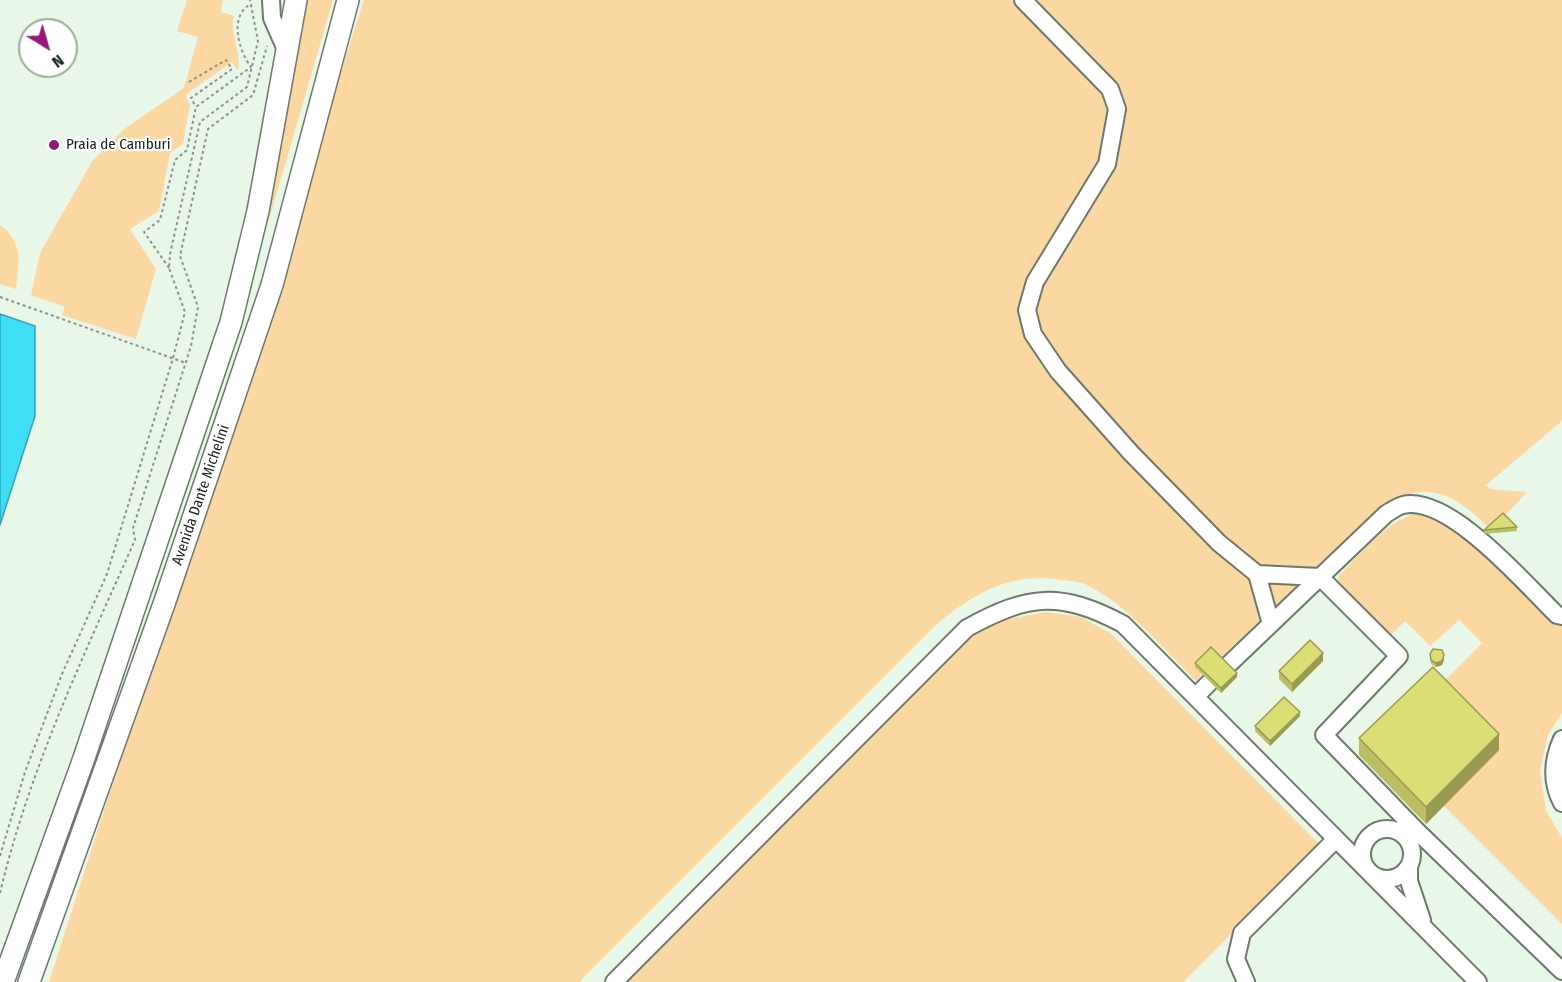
<!DOCTYPE html>
<html>
<head>
<meta charset="utf-8">
<style>
  body { margin:0 }
  #map { position:relative; width:1562px; height:982px; overflow:hidden; background:#e8f7e7; font-family:"Fira Sans Condensed",sans-serif }
  canvas { display:block }
  .north { position:absolute; left:18px; top:18px; width:60px; height:60px; box-sizing:border-box; background:#fff; border:2px solid #a3a6a3; border-radius:50%; rotate:143deg; font-size:16px; font-weight:700; line-height:24px; text-align:center; color:#1a201a }
  .north::after { content:''; display:block; margin:auto; width:21px; height:27px; background:#921a78; clip-path:polygon(50% 0,100% 100%,50% 72%,0 100%) }
</style>
</head>
<body>
<div id="map">
<canvas width="1562" height="982"></canvas>
<div class="north">N</div>
</div>
<script>
const g = document.querySelector('canvas').getContext('2d');
g.lineJoin = 'round';
function fill(path, color) { g.fillStyle = color; g.fill(path, 'evenodd'); }
function trace(path, color, width, dash) { g.strokeStyle = color; g.lineWidth = width; g.lineCap = dash ? 'butt' : 'round'; g.setLineDash(dash || []); g.stroke(path); }
function write(font, color, halo, rows, align = 'center') {
  g.font = font + ' "Fira Sans Condensed",sans-serif'; g.lineWidth = 4.5; g.setLineDash([]); g.textBaseline = 'middle'; g.strokeStyle = halo; g.fillStyle = color; for (const [text, x, y, turn = 0] of rows) {
    g.save(); g.translate(x, y); g.rotate((+turn || 0) * Math.PI / 180); g.textAlign = isNaN(turn) ? turn : align; if (halo) g.strokeText(text, 0, 0); g.fillText(text, 0, 0); g.restore();
  }
}
fill(new Path2D(`
  M 187,0 L 223,0 L 221,12 L 234,16 C 229,34 242,51 238,71 L 232,62 L 185,95 L 190,104 L 183,144 L 170,153 L 159,211 L 130,229 L 156,269 L 136,339 L 62,315 L 65,307 L 31,295 L 40,253 L 93,160 L 124,129 L 184,88 L 198,37 L 177,31 Z
  M 302,0 L 333,0 L 220,388 L 215,385 Z
  M 364,0 L 1015,0 L 1020,23 L 1016,0 L 1562,0 L 1562,421 L 1486,485 L 1490,489 L 1527,492 L 1503,517 L 1517,531 L 1503,517 L 1490,529 C 1454,493 1425,477 1379,509 L 1219,659 L 1196,667 L 1203,674 L 1196,681 C 1162,647 1128,605 1085,584 C 1078,581 1070,581 1062,580 C 1012,572 978,591 940,621 L 579,982 L 49,982 Z
  M 0,225 C 24,242 19,264 16,289 L 0,284 Z
  M 1424,511 L 1441,513 L 1562,622 L 1562,713 L 1548,735 L 1540,771 L 1546,810 L 1562,838 L 1562,924 L 1444,806 L 1441,684 L 1482,643 L 1459,620 L 1430,646 L 1405,621 L 1389,637 L 1339,585 L 1338,576 C 1364,551 1388,518 1424,511 Z
  M 1046,612 L 1081,617 L 1110,633 L 1320,845 L 1183,982 L 627,982 L 972,637 L 999,621 Z`), '#fbd7a1');
const water = new Path2D(`
  M 0,314 L 35,326 L 35,416 L 0,525 Z`);
fill(water, '#40def4');
trace(water, '#35a5b3', 1.5);
const minor = new Path2D(`
  M 271,0 L 272,18 L 287,52
  M 1023,0 L 1110,89 L 1117,109 L 1107,164 L 1035,282 L 1027,310 L 1033,334 L 1058,371 L 1131,453 L 1219,543 L 1257,574 L 1320,577 L 1399,656 L 1324,735 L 1417,831 L 1562,971
  M 1257,574 L 1271,624
  M 1226,667 L 1386,514 C 1391,511 1398,506 1403,505 C 1449,494 1526,585 1557,615 L 1562,616
  M 1196,696 L 1210,682
  M 1562,739 C 1552,761 1551,782 1562,803
  M1362 854a25 25 0 1 1 50 0a25 25 0 1 1-50 0Z
  M 1409,867 L 1409,881 L 1422,920
  M 614,982 L 967,628 C 1029,594 1060,591 1123,624 L 1478,982
  M 1246,982 L 1236,959 L 1242,933 L 1336,839`);
const major = new Path2D(`
  M 3,982 L 83,761 L 231,322 L 258,211 L 296,0
  M 29,982 L 164,604 L 272,285 L 348,0`);
trace(minor, '#6c796b', 20);
trace(major, '#6c796b', 24);
trace(new Path2D(`
  M 189,82 L 226,60 L 232,69 L 191,98 L 196,107
  M 169,268 L 144,232 L 160,220 L 175,160 L 187,150 L 196,107 L 251,67 C 239,51 229,18 249,5
  M 0,297 L 186,363
  M 0,856 L 25,772 L 62,674 L 107,574 L 173,358 L 185,312 L 169,268 L 170,254 L 200,122 L 247,87 L 258,41 L 250,0
  M 0,893 C 29,770 84,655 135,540 L 133,528 L 191,346 L 198,307 L 180,256 L 208,129 L 253,95 L 267,46`), '#899489', 2, [3, 3]);
trace(minor, '#fff', 16);
trace(major, '#fff', 21);
fill(new Path2D(`
  M 1517,527 L 1517,531 L 1484,534 L 1484,530 Z
  M 1430,654 L 1444,660 L 1442,665 L 1436,667 L 1431,664 Z
  M 1323,661 L 1292,692 L 1279,679 L 1279,671 Z
  M 1195,663 L 1237,677 L 1221,693 L 1195,667 Z
  M 1300,716 L 1270,746 L 1255,731 L 1255,726 Z
  M 1359,738 L 1499,750 L 1426,824 L 1359,755 Z`), '#bcbf65');
fill(new Path2D(`
  M 1323,653 L 1323,661 L 1292,692 L 1292,684 Z
  M 1444,655 L 1444,660 L 1442,665 L 1436,667 L 1436,663 Z
  M 1237,673 L 1237,677 L 1221,693 L 1221,688 Z
  M 1300,712 L 1300,716 L 1270,746 L 1270,741 Z
  M 1499,734 L 1499,750 L 1426,824 L 1426,807 Z`), '#999b52');
const building = new Path2D(`
  M 1503,513 L 1517,527 L 1484,530 Z
  M 1310,640 L 1323,653 L 1292,684 L 1279,671 Z
  M 1211,647 L 1237,673 L 1221,688 L 1195,663 Z
  M 1433,649 L 1442,650 L 1444,655 L 1442,661 L 1436,663 L 1431,660 L 1430,654 Z
  M 1433,667 L 1499,734 L 1426,807 L 1359,738 Z
  M 1284,697 L 1300,712 L 1270,741 L 1255,726 Z`);
fill(building, '#dbde75');
trace(building, '#999b52', 1.5);
for (const [x, y, r, color] of [
  [54,145,6,"#921a78"]
]) { const dot = new Path2D(); dot.arc(x, y, r, 0, 2 * Math.PI); g.fillStyle = color; g.fill(dot); trace(dot, '#fff', 2); }
write('15px', '#1a201a', '#fff', [
  ["Praia de Camburi",66,145]
], 'left');
write('15px', '#1a201a', '#fff', [
  ["Avenida Dante Michelini",201,495,-71]
]);
</script>
</body>
</html>
